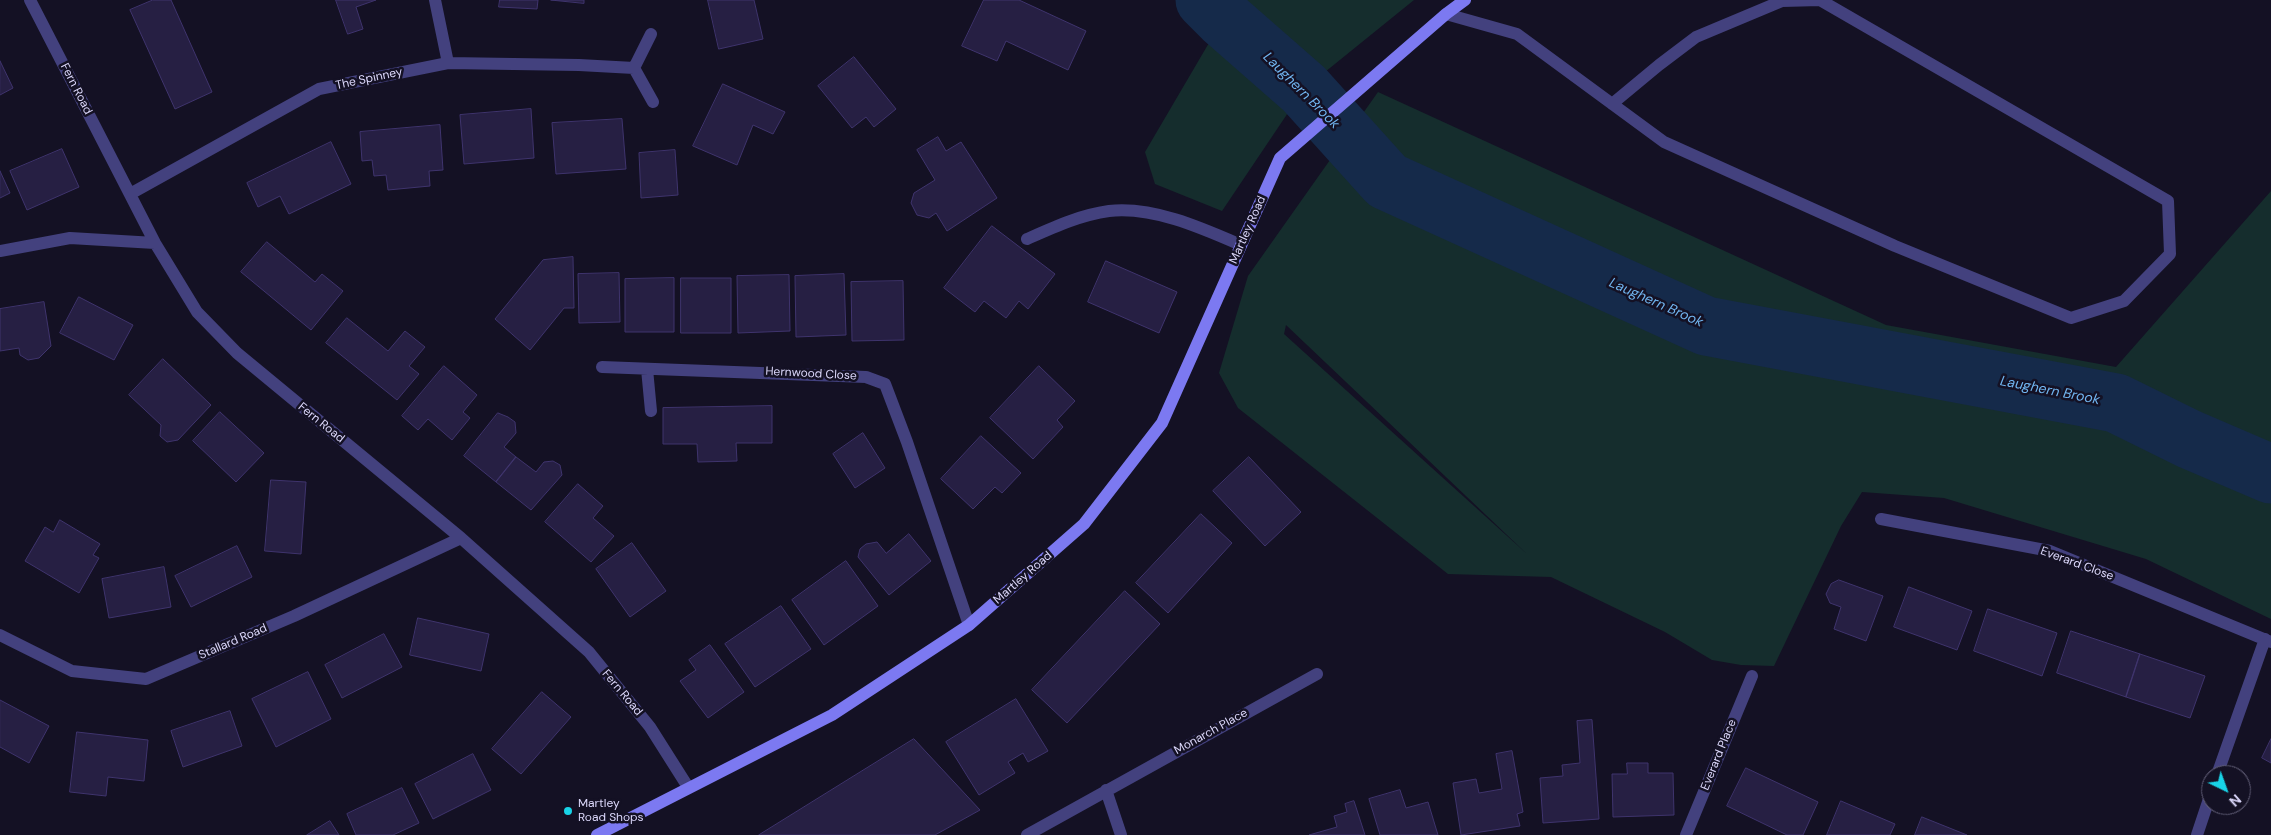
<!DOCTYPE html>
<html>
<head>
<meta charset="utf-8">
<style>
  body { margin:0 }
  #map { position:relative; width:2271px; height:835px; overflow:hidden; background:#141124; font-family:"DM Sans",sans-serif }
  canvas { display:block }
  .north { position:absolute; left:2201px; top:765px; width:50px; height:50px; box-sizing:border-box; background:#141124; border:1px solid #64617a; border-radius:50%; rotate:138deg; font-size:14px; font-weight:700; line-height:20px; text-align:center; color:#dcd8fb }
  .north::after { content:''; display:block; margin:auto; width:18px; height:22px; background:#18d3e7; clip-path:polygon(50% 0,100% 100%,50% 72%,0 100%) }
</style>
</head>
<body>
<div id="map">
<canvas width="2271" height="835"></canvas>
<div class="north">N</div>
</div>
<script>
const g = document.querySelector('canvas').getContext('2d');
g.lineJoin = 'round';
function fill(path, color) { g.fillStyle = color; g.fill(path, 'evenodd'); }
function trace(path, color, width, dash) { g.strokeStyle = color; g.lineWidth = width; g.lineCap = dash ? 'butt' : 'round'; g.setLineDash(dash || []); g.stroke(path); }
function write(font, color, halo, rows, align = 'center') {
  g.font = font + ' "DM Sans",sans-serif'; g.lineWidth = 5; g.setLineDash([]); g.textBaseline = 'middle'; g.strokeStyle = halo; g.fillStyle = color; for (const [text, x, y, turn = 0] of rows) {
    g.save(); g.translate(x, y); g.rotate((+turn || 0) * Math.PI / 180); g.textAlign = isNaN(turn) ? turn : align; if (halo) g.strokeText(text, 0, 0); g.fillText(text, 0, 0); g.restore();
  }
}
fill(new Path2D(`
  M 1205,0 L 1414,0 L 1304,89 L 1222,211 L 1155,184 L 1145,152 L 1223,19 Z
  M 1378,92 L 1886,325 L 2116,367 L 2271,191 L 2271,619 L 2146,559 L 1944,498 L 1862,492 L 1841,526 L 1774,666 L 1741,665 L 1712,660 L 1665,632 L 1551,577 L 1448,574 L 1238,408 L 1219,373 L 1248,276 ZM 1286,325 L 1527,554 L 1284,334 Z`), '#152d2d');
trace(new Path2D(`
  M 1205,0 L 1223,18 L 1304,89 L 1387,181 L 1706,326 L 2116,403 L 2189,439 L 2271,474`), '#152a4a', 59);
const building = new Path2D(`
  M 153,0 L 171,0 L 212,92 L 175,109 L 130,10 Z
  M 336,0 L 376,0 L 356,7 L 363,29 L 348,34 Z
  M 500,0 L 538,0 L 537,9 L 499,7 Z
  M 551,0 L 584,0 L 584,3 Z
  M 708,0 L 754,0 L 763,39 L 719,49 Z
  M 984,0 L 1019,0 L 1086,31 L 1068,70 L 1006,41 L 997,61 L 962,46 Z
  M 854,57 L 896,109 L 874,127 L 866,117 L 852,128 L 818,86 Z
  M 0,61 L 13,88 L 0,95 Z
  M 723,84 L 785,112 L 773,134 L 753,125 L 737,165 L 693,146 Z
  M 531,109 L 534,158 L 464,164 L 460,115 Z
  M 622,119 L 626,169 L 556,174 L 552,123 Z
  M 440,125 L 443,170 L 429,171 L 430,186 L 388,190 L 386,175 L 374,176 L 372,160 L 362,161 L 360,132 Z
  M 938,137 L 946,151 L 961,142 L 997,198 L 947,231 L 936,213 L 929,218 L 917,215 L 911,203 L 914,193 L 935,180 L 917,150 Z
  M 331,142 L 351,184 L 289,214 L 280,196 L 258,207 L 247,183 Z
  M 62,149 L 79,187 L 27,210 L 10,171 Z
  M 675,150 L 678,195 L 641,198 L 639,153 Z
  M 0,171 L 10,193 L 0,198 Z
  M 992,226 L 1055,274 L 1028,309 L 1019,301 L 1006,318 L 984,301 L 975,312 L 944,288 Z
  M 267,242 L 315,282 L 322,274 L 343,291 L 311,330 L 241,272 Z
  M 573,257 L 574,308 L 564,308 L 530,350 L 495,319 L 543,260 Z
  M 1106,261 L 1177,292 L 1159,333 L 1088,302 Z
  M 619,273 L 620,322 L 579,323 L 578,274 Z
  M 844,274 L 846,335 L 796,337 L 795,276 Z
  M 789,275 L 790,331 L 738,333 L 737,276 Z
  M 674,278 L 674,332 L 625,332 L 625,279 Z
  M 681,278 L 731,278 L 731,333 L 681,333 Z
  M 903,281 L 904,340 L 852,341 L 851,282 Z
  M 79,297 L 133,325 L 114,360 L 60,333 Z
  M 44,302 L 51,346 L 39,358 L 28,360 L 20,355 L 19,348 L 0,351 L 0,309 Z
  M 347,318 L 388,351 L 405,331 L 425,347 L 409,366 L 419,374 L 397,400 L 326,343 Z
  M 163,359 L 211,405 L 178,440 L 167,442 L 160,436 L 161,425 L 129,395 Z
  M 444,366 L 477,395 L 463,412 L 470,418 L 452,440 L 428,419 L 418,430 L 402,416 Z
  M 1039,366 L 1075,401 L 1057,420 L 1063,427 L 1033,459 L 990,418 Z
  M 772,406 L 772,443 L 736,443 L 737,461 L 698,462 L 697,444 L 663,444 L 663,408 Z
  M 220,412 L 264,453 L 236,482 L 193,441 Z
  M 498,413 L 508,417 L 515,422 L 516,433 L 504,447 L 516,457 L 496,482 L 464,456 Z
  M 863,433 L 885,468 L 855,488 L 833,454 Z
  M 981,436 L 1021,473 L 1002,493 L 995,487 L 973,509 L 941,479 Z
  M 516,457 L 536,472 L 544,462 L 553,461 L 560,465 L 562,475 L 531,510 L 496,482 Z
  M 1249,457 L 1301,512 L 1265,546 L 1213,491 Z
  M 271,480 L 306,482 L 301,554 L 265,551 Z
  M 578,484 L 603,506 L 593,518 L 614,536 L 591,562 L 545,522 Z
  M 1201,514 L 1232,543 L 1168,613 L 1136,583 Z
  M 60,520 L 100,544 L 93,555 L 99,558 L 79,593 L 25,561 L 45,527 L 53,532 Z
  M 909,534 L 931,561 L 889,595 L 858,557 L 860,549 L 866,544 L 877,542 L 886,553 Z
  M 632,543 L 666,591 L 630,617 L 596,569 Z
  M 237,546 L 252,577 L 191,607 L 175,576 Z
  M 846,561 L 878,606 L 824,645 L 792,600 Z
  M 164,567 L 171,607 L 109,618 L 102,579 Z
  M 1839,580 L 1883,596 L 1866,641 L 1834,629 L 1841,607 L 1830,603 L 1826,594 L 1831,584 Z
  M 1909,587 L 1972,611 L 1957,650 L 1894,627 Z
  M 1125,591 L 1160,624 L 1067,723 L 1032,690 Z
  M 781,606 L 811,649 L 755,687 L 725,644 Z
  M 1988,609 L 2057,633 L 2042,676 L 1974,651 Z
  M 418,618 L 489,634 L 481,671 L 410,655 Z
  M 2071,631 L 2140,654 L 2126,697 L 2057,673 Z
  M 384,634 L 402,667 L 342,698 L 325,665 Z
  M 710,645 L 744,692 L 708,718 L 680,681 L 696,670 L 689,660 Z
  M 2140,654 L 2205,676 L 2190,718 L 2126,697 Z
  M 308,672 L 331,719 L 276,747 L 252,699 Z
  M 542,692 L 571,717 L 521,774 L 492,749 Z
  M 1016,699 L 1048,751 L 1028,762 L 1023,753 L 1008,762 L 1015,773 L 979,795 L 946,742 Z
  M 0,700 L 49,726 L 29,763 L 0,747 Z
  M 230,711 L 242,746 L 183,767 L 171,731 Z
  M 1592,720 L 1599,819 L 1543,823 L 1540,778 L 1563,776 L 1562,765 L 1580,763 L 1577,721 Z
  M 77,732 L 148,740 L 144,781 L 108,777 L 106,796 L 70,792 Z
  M 914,739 L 980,810 L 935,835 L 759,835 Z
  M 2271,739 L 2271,763 L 2262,758 Z
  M 1512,751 L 1523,812 L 1517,814 L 1520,826 L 1461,835 L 1453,783 L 1476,779 L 1479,793 L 1502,789 L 1496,754 Z
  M 473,754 L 491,790 L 433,819 L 415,784 Z
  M 1627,763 L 1648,763 L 1648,773 L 1673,773 L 1674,815 L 1613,817 L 1612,774 L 1627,774 Z
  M 1746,768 L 1818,802 L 1803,835 L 1787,835 L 1727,806 Z
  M 402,788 L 419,823 L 393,835 L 356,835 L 347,814 Z
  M 1400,790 L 1406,808 L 1428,802 L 1438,835 L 1380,835 L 1369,799 Z
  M 1354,801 L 1365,835 L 1309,835 L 1337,827 L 1334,816 L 1347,812 L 1345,804 Z
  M 1841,801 L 1895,824 L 1890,835 L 1827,835 Z
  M 1922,817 L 1967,835 L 1915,835 Z
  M 330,821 L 339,835 L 307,835 Z`);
fill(building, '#261f43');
trace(building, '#3f346d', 1);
trace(new Path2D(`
  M 1446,14 L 1517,34 L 1664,142 L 1895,246 L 2071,318 L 2124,301 L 2170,254 L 2168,201 L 1820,0 L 1782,1 L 1696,37 L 1659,65 L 1612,104
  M 1027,239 C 1054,227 1080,215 1109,211 C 1153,206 1202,228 1241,245`), '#43417e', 12);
trace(new Path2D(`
  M 30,0 L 155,243 L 197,312 L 237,353 L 461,538 L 589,652 L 650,727 L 688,787
  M 435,0 L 448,63
  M 651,34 L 634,68 L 653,102
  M 130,194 L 319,89 L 448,63 L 579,65 L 634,68
  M 0,251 L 70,238 L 155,243
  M 602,367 L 866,377 L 885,384 L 907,442 L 969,625
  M 647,369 L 651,411
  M 1881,519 L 2050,551 L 2271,642
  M 0,635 L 72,671 L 146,679 L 294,616 L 461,538
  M 2217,775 L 2265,639
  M 1106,790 L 1121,835
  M 1027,835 L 1317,674
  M 1686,835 L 1752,676
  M 2197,835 L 2211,793`), '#43417e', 12);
trace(new Path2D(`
  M 597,835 L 832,715 L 969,625 L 1084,524 L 1162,423 L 1280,158 L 1446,14 L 1465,0`), '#7c79f1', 12);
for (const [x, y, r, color] of [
  [568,811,5,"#18d3e7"]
]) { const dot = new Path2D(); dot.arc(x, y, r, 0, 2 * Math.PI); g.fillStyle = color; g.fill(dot); trace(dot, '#141124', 2); }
write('12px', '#dcd8fb', '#141124', [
  ["The Spinney",369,79,-12],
  ["Fern Road",76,89,63],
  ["Martley Road",1248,230,-66],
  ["Hernwood Close",811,374,3],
  ["Fern Road",321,423,39],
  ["Everard Close",2077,564,20],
  ["Martley Road",1023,578,-41],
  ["Stallard Road",233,642,-23],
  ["Fern Road",622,693,50],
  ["Monarch Place",1211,732,-29],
  ["Everard Place",1719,755,-68]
]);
write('12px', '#dcd8fb', '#141124', [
  ["Martley",578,804],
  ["Road Shops",578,818]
], 'left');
write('italic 14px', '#71b5f0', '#141124', [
  ["Laughern Brook",1301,91,45],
  ["Laughern Brook",1656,303,24],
  ["Laughern Brook",2050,391,11]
]);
</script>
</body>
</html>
